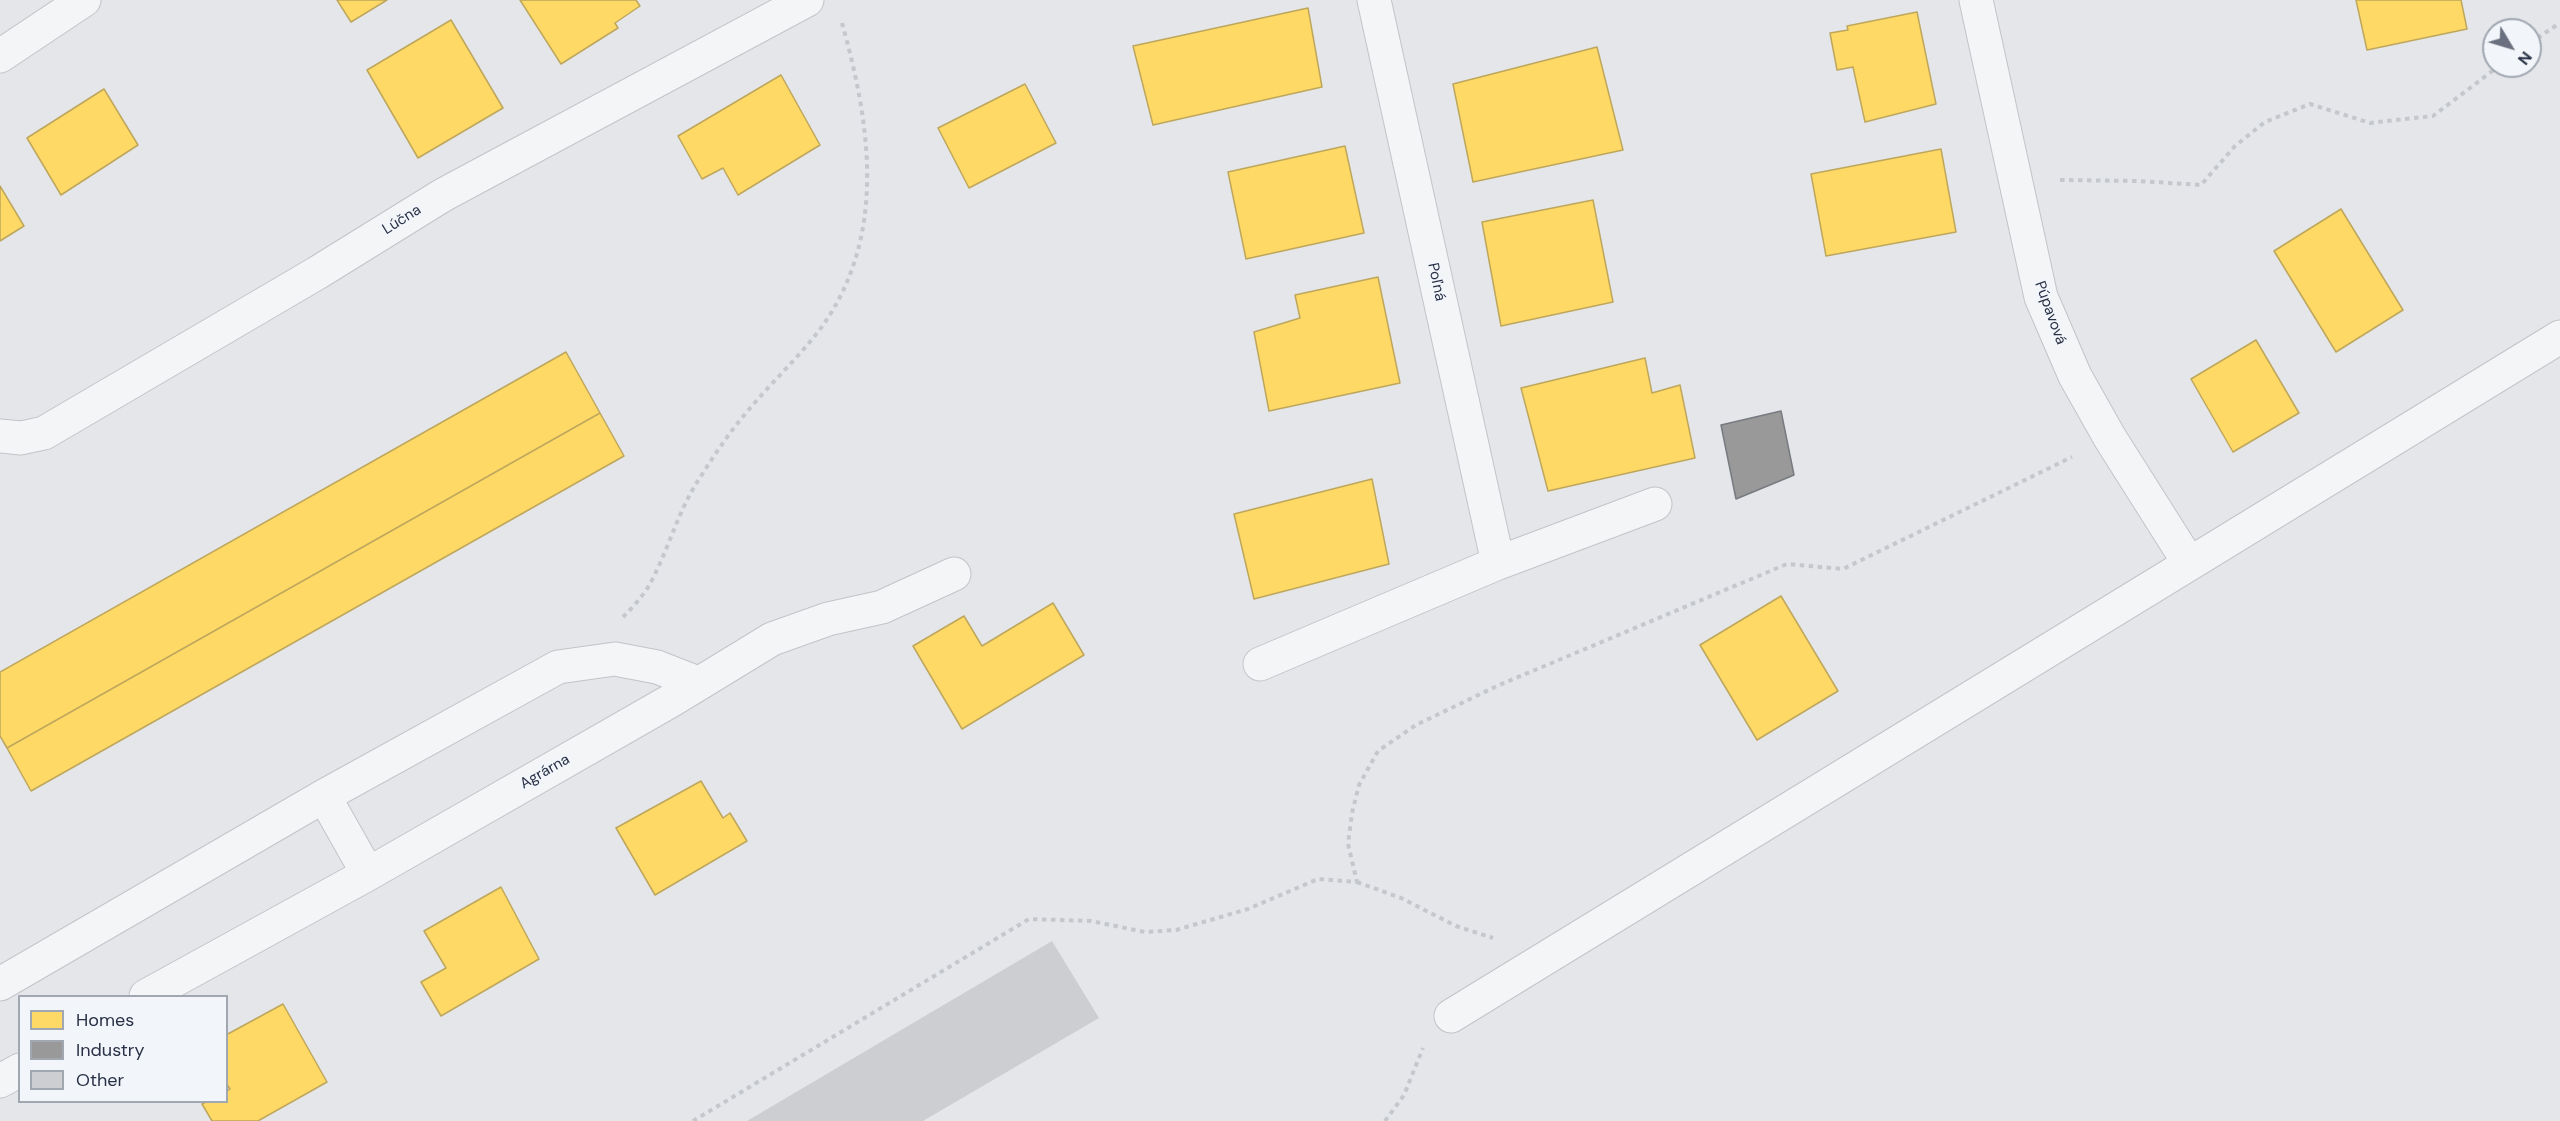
<!DOCTYPE html>
<html>
<head>
<meta charset="utf-8">
<style>
  body { margin:0 }
  #map { position:relative; width:2560px; height:1121px; overflow:hidden; background:#e4e6ea; font-family:"DM Sans",sans-serif }
  canvas { display:block }
  .legend { position:absolute; left:18px; top:995px; width:210px; height:108px; box-sizing:border-box; background:#f2f5f9; border:2px solid #a1a7b1; margin:0; padding:8px 10px; list-style:none; font-size:18px; color:#283146 }
  .legend li { display:flex; align-items:center; gap:12px; height:30px }
  .legend b { width:30px; border:2px solid #a1a7b1 }
  .north { position:absolute; left:2482px; top:18px; width:60px; height:60px; box-sizing:border-box; background:#f2f5f9; border:2px solid #a1a7b1; border-radius:50%; rotate:128deg; font-size:16px; font-weight:700; line-height:24px; text-align:center; color:#283146 }
  .north::after { content:''; display:block; margin:auto; width:21px; height:27px; background:#6a707f; clip-path:polygon(50% 0,100% 100%,50% 72%,0 100%) }
</style>
</head>
<body>
<div id="map">
<canvas width="2560" height="1121"></canvas>
<ul class="legend">
<li><b style="height:16px;background:#ffd966"></b>Homes</li>
<li><b style="height:16px;background:#999"></b>Industry</li>
<li><b style="height:16px;background:#cdced2"></b>Other</li>
</ul>
<div class="north">N</div>
</div>
<script>
const g = document.querySelector('canvas').getContext('2d');
g.lineJoin = 'round';
function fill(path, color) { g.fillStyle = color; g.fill(path, 'evenodd'); }
function trace(path, color, width, dash) { g.strokeStyle = color; g.lineWidth = width; g.lineCap = dash ? 'butt' : 'round'; g.setLineDash(dash || []); g.stroke(path); }
function write(font, color, halo, rows, align = 'center') {
  g.font = font + ' "DM Sans",sans-serif'; g.lineWidth = 6; g.setLineDash([]); g.textBaseline = 'middle'; g.strokeStyle = halo; g.fillStyle = color; for (const [text, x, y, turn = 0] of rows) {
    g.save(); g.translate(x, y); g.rotate((+turn || 0) * Math.PI / 180); g.textAlign = isNaN(turn) ? turn : align; if (halo) g.strokeText(text, 0, 0); g.fillText(text, 0, 0); g.restore();
  }
}
const homes = new Path2D(`
  M 337,0 L 387,0 L 351,22 Z
  M 520,0 L 636,0 L 640,6 L 615,23 L 618,28 L 561,64 Z
  M 2356,0 L 2461,0 L 2467,29 L 2367,50 Z
  M 1308,8 L 1322,87 L 1153,125 L 1133,46 Z
  M 1917,12 L 1936,104 L 1865,122 L 1853,67 L 1837,70 L 1830,33 L 1848,30 L 1847,26 Z
  M 451,20 L 503,108 L 418,158 L 367,70 Z
  M 1597,47 L 1623,150 L 1473,182 L 1453,84 Z
  M 781,75 L 820,145 L 738,195 L 723,168 L 702,179 L 678,136 Z
  M 1025,84 L 1056,143 L 969,188 L 938,128 Z
  M 104,89 L 138,145 L 61,195 L 27,138 Z
  M 1345,146 L 1364,233 L 1246,259 L 1228,172 Z
  M 1941,149 L 1956,232 L 1826,256 L 1811,174 Z
  M 0,186 L 24,226 L 0,241 Z
  M 1593,200 L 1613,302 L 1501,326 L 1482,222 Z
  M 2341,209 L 2403,310 L 2336,352 L 2274,251 Z
  M 1378,277 L 1400,383 L 1269,411 L 1254,332 L 1300,318 L 1295,295 Z
  M 2256,340 L 2299,413 L 2233,452 L 2191,379 Z
  M 566,352 L 600,413 L 7,748 L 0,736 L 0,672 Z
  M 1645,358 L 1652,393 L 1680,385 L 1695,458 L 1548,491 L 1521,388 Z
  M 600,413 L 624,456 L 31,791 L 7,748 Z
  M 1372,479 L 1389,564 L 1254,599 L 1234,514 Z
  M 1781,596 L 1838,691 L 1757,740 L 1700,645 Z
  M 1053,603 L 1084,655 L 962,729 L 913,646 L 964,616 L 982,646 Z
  M 701,781 L 723,818 L 730,813 L 747,841 L 655,895 L 616,828 Z
  M 501,887 L 539,959 L 441,1016 L 421,982 L 446,968 L 424,931 Z
  M 283,1004 L 327,1082 L 258,1121 L 212,1121 L 202,1104 L 206,1102 L 226,1102 L 226,1091 L 230,1089 L 226,1083 L 226,1035 Z`);
fill(homes, '#ffd966');
trace(homes, '#bea75c', 1.5);
const industry = new Path2D(`
  M 1781,411 L 1794,475 L 1736,499 L 1721,425 Z`);
fill(industry, '#999');
trace(industry, '#777a80', 1.5);
fill(new Path2D(`
  M 1052,941 L 1099,1018 L 923,1121 L 747,1121 Z`), '#cdced2');
const minor = new Path2D(`
  M 1976,0 L 2041,297 L 2075,376 L 2110,438 L 2189,563
  M 0,56 L 84,0
  M 0,436 L 21,438 L 44,433 L 317,273 L 443,195 L 807,0
  M 1498,563 L 1655,504
  M 1260,664 L 1498,563 L 1374,0
  M 324,796 L 368,874
  M 0,984 L 324,796 L 558,667 L 615,659 L 657,667 L 698,683
  M 146,996 L 368,874 L 672,700 L 772,639 L 828,619 L 882,607 L 954,574
  M 1451,1016 L 2560,337
  M 0,1081 L 20,1070`);
trace(minor, '#c2c4c8', 35);
trace(new Path2D(`
  M 2530,43 L 2560,23
  M 2060,180 L 2138,181 L 2201,185 L 2235,146 L 2265,122 L 2310,104 L 2370,123 L 2433,116 L 2499,66
  M 623,617 C 633,607 644,595 651,582 C 670,546 678,510 701,476 C 715,454 729,433 746,413 C 769,385 796,360 818,332 C 888,239 871,127 842,23
  M 1357,882 L 1401,898 L 1456,926 L 1493,938
  M 693,1121 L 1029,919 L 1091,921 L 1145,932 L 1176,930 L 1248,909 L 1318,879 L 1357,882 L 1348,844 L 1352,813 L 1359,785 L 1378,751 L 1416,725 L 1497,686 L 1787,564 L 1843,569 L 2072,457
  M 1385,1121 L 1404,1095 L 1423,1048`), '#c4c7cc', 4, [4.5, 4.5]);
trace(minor, '#f4f5f7', 33);
write('15px', '#283146', '#f2f5f9', [
  ["Lúčna",402,220,-32],
  ["Poľná",1436,282,78],
  ["Púpavová",2050,313,70],
  ["Agrárna",545,772,-30]
]);
</script>
</body>
</html>
